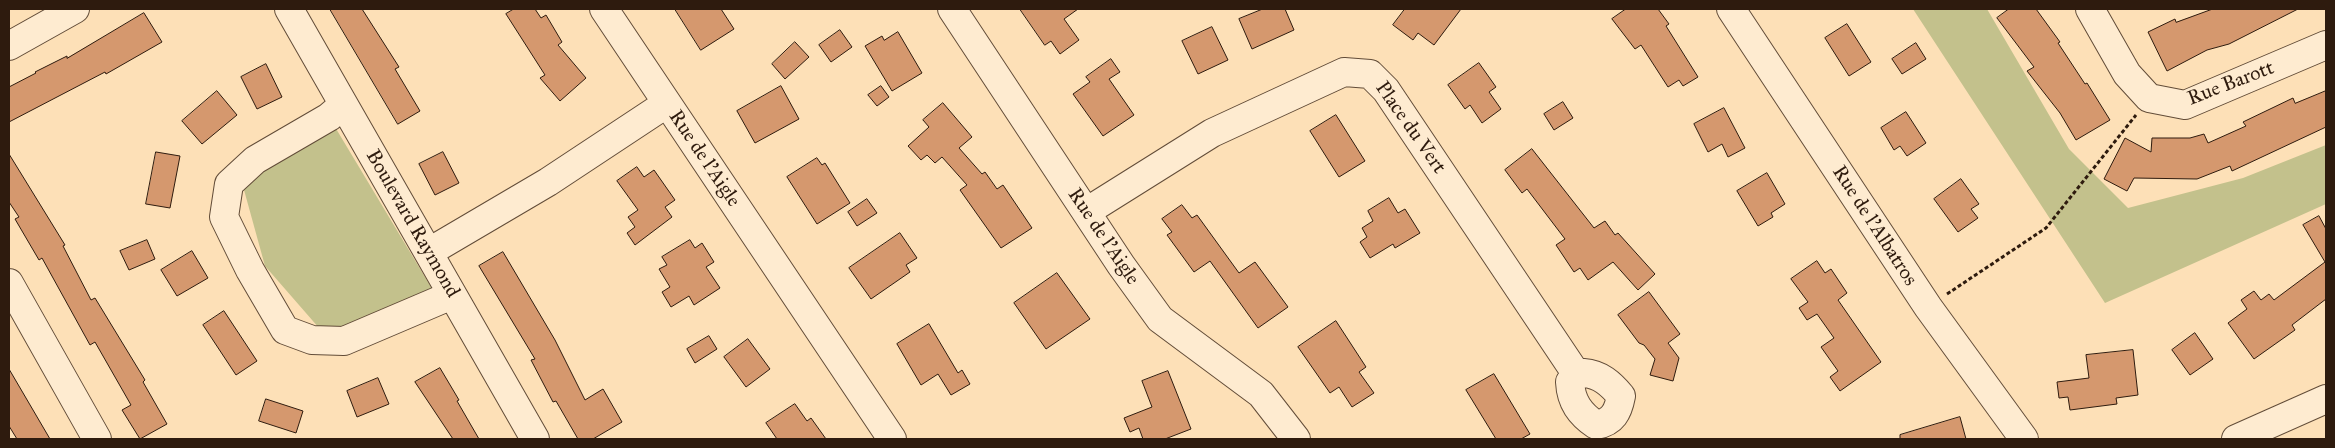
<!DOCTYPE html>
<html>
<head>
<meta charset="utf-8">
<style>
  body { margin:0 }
  #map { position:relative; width:2335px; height:448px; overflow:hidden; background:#fde0b7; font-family:"IM FELL Great Primer",serif }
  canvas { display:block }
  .frame { position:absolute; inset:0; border:10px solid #2e1b0e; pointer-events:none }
</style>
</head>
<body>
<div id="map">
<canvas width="2335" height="448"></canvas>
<div class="frame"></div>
</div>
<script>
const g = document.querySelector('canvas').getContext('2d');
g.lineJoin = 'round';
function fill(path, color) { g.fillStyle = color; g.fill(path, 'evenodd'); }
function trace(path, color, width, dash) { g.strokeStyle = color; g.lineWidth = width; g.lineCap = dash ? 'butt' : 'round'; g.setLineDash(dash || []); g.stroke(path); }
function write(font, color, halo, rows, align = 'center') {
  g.font = font + ' "IM FELL Great Primer",serif'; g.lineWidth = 4; g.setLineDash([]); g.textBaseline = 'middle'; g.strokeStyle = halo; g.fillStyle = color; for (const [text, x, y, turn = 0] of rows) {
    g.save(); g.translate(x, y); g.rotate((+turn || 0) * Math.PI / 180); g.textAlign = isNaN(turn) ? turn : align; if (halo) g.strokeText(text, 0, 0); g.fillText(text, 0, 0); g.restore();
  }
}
fill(new Path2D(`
  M 1913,9 L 1987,9 L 2069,149 L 2128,208 L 2243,178 L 2326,145 L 2326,204 L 2105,303 Z
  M 326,112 L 437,297 L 326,336 L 265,266 L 241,179 Z`), '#c3c18c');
const building = new Path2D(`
  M 330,9 L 362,9 L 399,67 L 395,69 L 420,111 L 398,124 Z
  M 514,9 L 535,9 L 541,18 L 546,15 L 562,42 L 558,45 L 586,78 L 560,101 L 540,78 L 545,75 L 506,14 Z
  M 675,9 L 721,9 L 734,29 L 701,50 Z
  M 1020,9 L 1078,9 L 1064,19 L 1079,40 L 1060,54 L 1051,41 L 1045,45 Z
  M 1263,9 L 1285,9 L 1294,30 L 1252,49 L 1239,19 Z
  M 1405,9 L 1461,9 L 1434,45 L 1418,33 L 1413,40 L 1393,25 Z
  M 1626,9 L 1658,9 L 1669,24 L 1666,26 L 1698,77 L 1683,86 L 1679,80 L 1668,87 L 1641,45 L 1635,49 L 1612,19 Z
  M 2009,9 L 2036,9 L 2060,42 L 2058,43 L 2085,84 L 2087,83 L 2110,120 L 2076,140 L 2060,113 L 2027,71 L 2034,67 L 1997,18 Z
  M 2213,9 L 2298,9 L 2229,44 L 2207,50 L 2167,71 L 2148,32 L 2175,19 L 2176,22 Z
  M 144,13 L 162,42 L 106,74 L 105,72 L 9,122 L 9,87 L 36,73 L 35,72 L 67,56 L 67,58 Z
  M 1847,24 L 1871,62 L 1849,76 L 1825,38 Z
  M 1212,27 L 1228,60 L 1198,74 L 1182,41 Z
  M 840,30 L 852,47 L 831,62 L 819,45 Z
  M 898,32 L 922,73 L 892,91 L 865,46 L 882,36 L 884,40 Z
  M 795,42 L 809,57 L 785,79 L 772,64 Z
  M 1916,43 L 1926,59 L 1902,74 L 1892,59 Z
  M 1111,59 L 1120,72 L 1109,79 L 1134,115 L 1103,136 L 1073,94 L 1090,82 L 1086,77 Z
  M 1479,63 L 1496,87 L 1489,92 L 1501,109 L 1482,123 L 1470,105 L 1465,109 L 1448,85 Z
  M 266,64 L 282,97 L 257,109 L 241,77 Z
  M 781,86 L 799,119 L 755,143 L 737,111 Z
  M 881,86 L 889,97 L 877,106 L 868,95 Z
  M 217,91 L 237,115 L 202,144 L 182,121 Z
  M 2326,91 L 2326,127 L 2232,171 L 2230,166 L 2197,179 L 2134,178 L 2127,191 L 2104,179 L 2125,138 L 2151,152 L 2152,138 L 2190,138 L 2204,134 L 2208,143 L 2246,126 L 2243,122 L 2293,98 L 2295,103 Z
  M 1563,102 L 1573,118 L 1554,130 L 1544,114 Z
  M 943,103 L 972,137 L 959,148 L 982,174 L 985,172 L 997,189 L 1003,185 L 1032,228 L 1001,248 L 960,190 L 967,185 L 942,157 L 935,163 L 927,155 L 921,160 L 908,146 L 929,127 L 923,120 Z
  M 1724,108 L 1745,148 L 1728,157 L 1722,144 L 1708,152 L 1694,124 Z
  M 1906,112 L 1926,143 L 1907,156 L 1900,146 L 1894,150 L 1881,128 Z
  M 1336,115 L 1365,161 L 1339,177 L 1310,131 Z
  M 1532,149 L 1594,228 L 1605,221 L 1615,235 L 1618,233 L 1655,274 L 1638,290 L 1613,262 L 1588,280 L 1580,268 L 1574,272 L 1556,245 L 1565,239 L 1527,189 L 1522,193 L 1505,170 Z
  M 156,152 L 180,156 L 170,208 L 146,204 Z
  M 443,152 L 459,183 L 435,195 L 419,164 Z
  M 9,154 L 65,245 L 63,246 L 91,300 L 95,298 L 145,380 L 143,382 L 167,424 L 140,439 L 122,410 L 131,405 L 95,342 L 90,345 L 42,258 L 39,260 L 15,219 L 19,217 L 9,202 Z
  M 817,158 L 822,165 L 825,163 L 850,203 L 817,224 L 787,177 Z
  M 637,167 L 644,177 L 654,170 L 675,200 L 665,207 L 672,217 L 635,245 L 627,233 L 635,227 L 628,217 L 638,210 L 617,181 Z
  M 1767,173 L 1785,204 L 1771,213 L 1773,217 L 1758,226 L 1737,191 Z
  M 1961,179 L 1979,204 L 1971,209 L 1978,218 L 1958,232 L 1934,199 Z
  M 1389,198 L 1398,213 L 1405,209 L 1420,233 L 1395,248 L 1393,244 L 1370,258 L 1360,242 L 1367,237 L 1362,228 L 1373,221 L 1368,211 Z
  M 867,199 L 877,213 L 857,226 L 848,212 Z
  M 1182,205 L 1192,218 L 1197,215 L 1239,273 L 1255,262 L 1288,307 L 1258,328 L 1210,261 L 1194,272 L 1167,235 L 1172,232 L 1162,219 Z
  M 2319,216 L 2326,229 L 2326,299 L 2292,325 L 2295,330 L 2254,359 L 2228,323 L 2247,309 L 2241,300 L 2254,291 L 2261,300 L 2269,294 L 2274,300 L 2325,262 L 2303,225 Z
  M 900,233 L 917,258 L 906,265 L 910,272 L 871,299 L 849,268 Z
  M 147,240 L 155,259 L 129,270 L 120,251 Z
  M 690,240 L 695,248 L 702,243 L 714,262 L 706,267 L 720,288 L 694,305 L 689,296 L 671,307 L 662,292 L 670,287 L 659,269 L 667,265 L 662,257 Z
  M 192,251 L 208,278 L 177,296 L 161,270 Z
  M 503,252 L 555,340 L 585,400 L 603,389 L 622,422 L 593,439 L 578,439 L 556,401 L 553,402 L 531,360 L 535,359 L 479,266 Z
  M 1817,261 L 1825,273 L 1831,269 L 1847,293 L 1838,300 L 1881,362 L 1840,391 L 1830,377 L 1838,371 L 1821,347 L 1834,338 L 1817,314 L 1807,320 L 1799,308 L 1808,302 L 1791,279 Z
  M 1057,273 L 1090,319 L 1046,349 L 1014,303 Z
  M 1649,292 L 1680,334 L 1668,343 L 1679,358 L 1673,381 L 1650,375 L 1655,359 L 1644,345 L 1639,343 L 1618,315 Z
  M 224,311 L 257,361 L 236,375 L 203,325 Z
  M 1336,321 L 1366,367 L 1359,372 L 1374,393 L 1352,407 L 1339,387 L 1330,393 L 1298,347 Z
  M 929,324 L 958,373 L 962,370 L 970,384 L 951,395 L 938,374 L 921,385 L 897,344 Z
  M 2195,333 L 2213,359 L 2190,375 L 2172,350 Z
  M 709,336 L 717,349 L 695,363 L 687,349 Z
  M 748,339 L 770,369 L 746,387 L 724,357 Z
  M 2133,350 L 2138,395 L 2116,398 L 2117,404 L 2070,410 L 2068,397 L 2059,398 L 2057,382 L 2089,378 L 2086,355 Z
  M 440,368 L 459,400 L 457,401 L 479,439 L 453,439 L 415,382 Z
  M 9,369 L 50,439 L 17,439 L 9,426 Z
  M 1168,371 L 1191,429 L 1165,439 L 1143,439 L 1139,428 L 1130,432 L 1124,418 L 1152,407 L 1142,381 Z
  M 1494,374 L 1530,434 L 1521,439 L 1496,439 L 1466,390 Z
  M 378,378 L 389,404 L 357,417 L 347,391 Z
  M 266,399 L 303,411 L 296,433 L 259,421 Z
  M 795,404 L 807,421 L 811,418 L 826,439 L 777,439 L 766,423 Z
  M 1960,417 L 1966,439 L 1900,439 L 1900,435 Z`);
fill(building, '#d5986e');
trace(building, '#2e1b0e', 1);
const minor = new Path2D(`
  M 289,9 L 535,439
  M 604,9 L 892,439
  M 952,9 L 1121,265 L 1160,319 L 1261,394 L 1296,439
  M 1731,9 L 1928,307 L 2024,439
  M 2090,9 L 2127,74 L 2149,98 L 2185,105 L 2326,45
  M 9,46 L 75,9
  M 343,105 L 329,117 L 255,160 L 229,184 L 224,217 L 250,270 L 285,330 L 312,340 L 344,341 L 452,295
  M 1086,212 L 1212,133 L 1344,72 L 1370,74 L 1386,90 L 1577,375
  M 429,252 L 548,182 L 666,104
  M 9,283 L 97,439
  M 1584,373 C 1600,374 1611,384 1621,396 C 1618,412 1613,422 1596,425 C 1580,414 1571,402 1570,382 L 1577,375 Z
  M 2236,439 L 2326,399`);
trace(minor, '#624c38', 30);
trace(new Path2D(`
  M 1947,294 L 2046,228 L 2136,115`), '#2e1b0e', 3, [4, 2.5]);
trace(minor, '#feebd0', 28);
write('20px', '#2e1b0e', '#feebd0', [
  ["Rue Barott",2231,84,-21],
  ["Place du Vert",1410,128,55],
  ["Rue de l'Aigle",704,159,56],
  ["Boulevard Raymond",412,224,60],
  ["Rue de l'Albatros",1874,226,57],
  ["Rue de l'Aigle",1103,237,56]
]);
</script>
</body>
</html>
